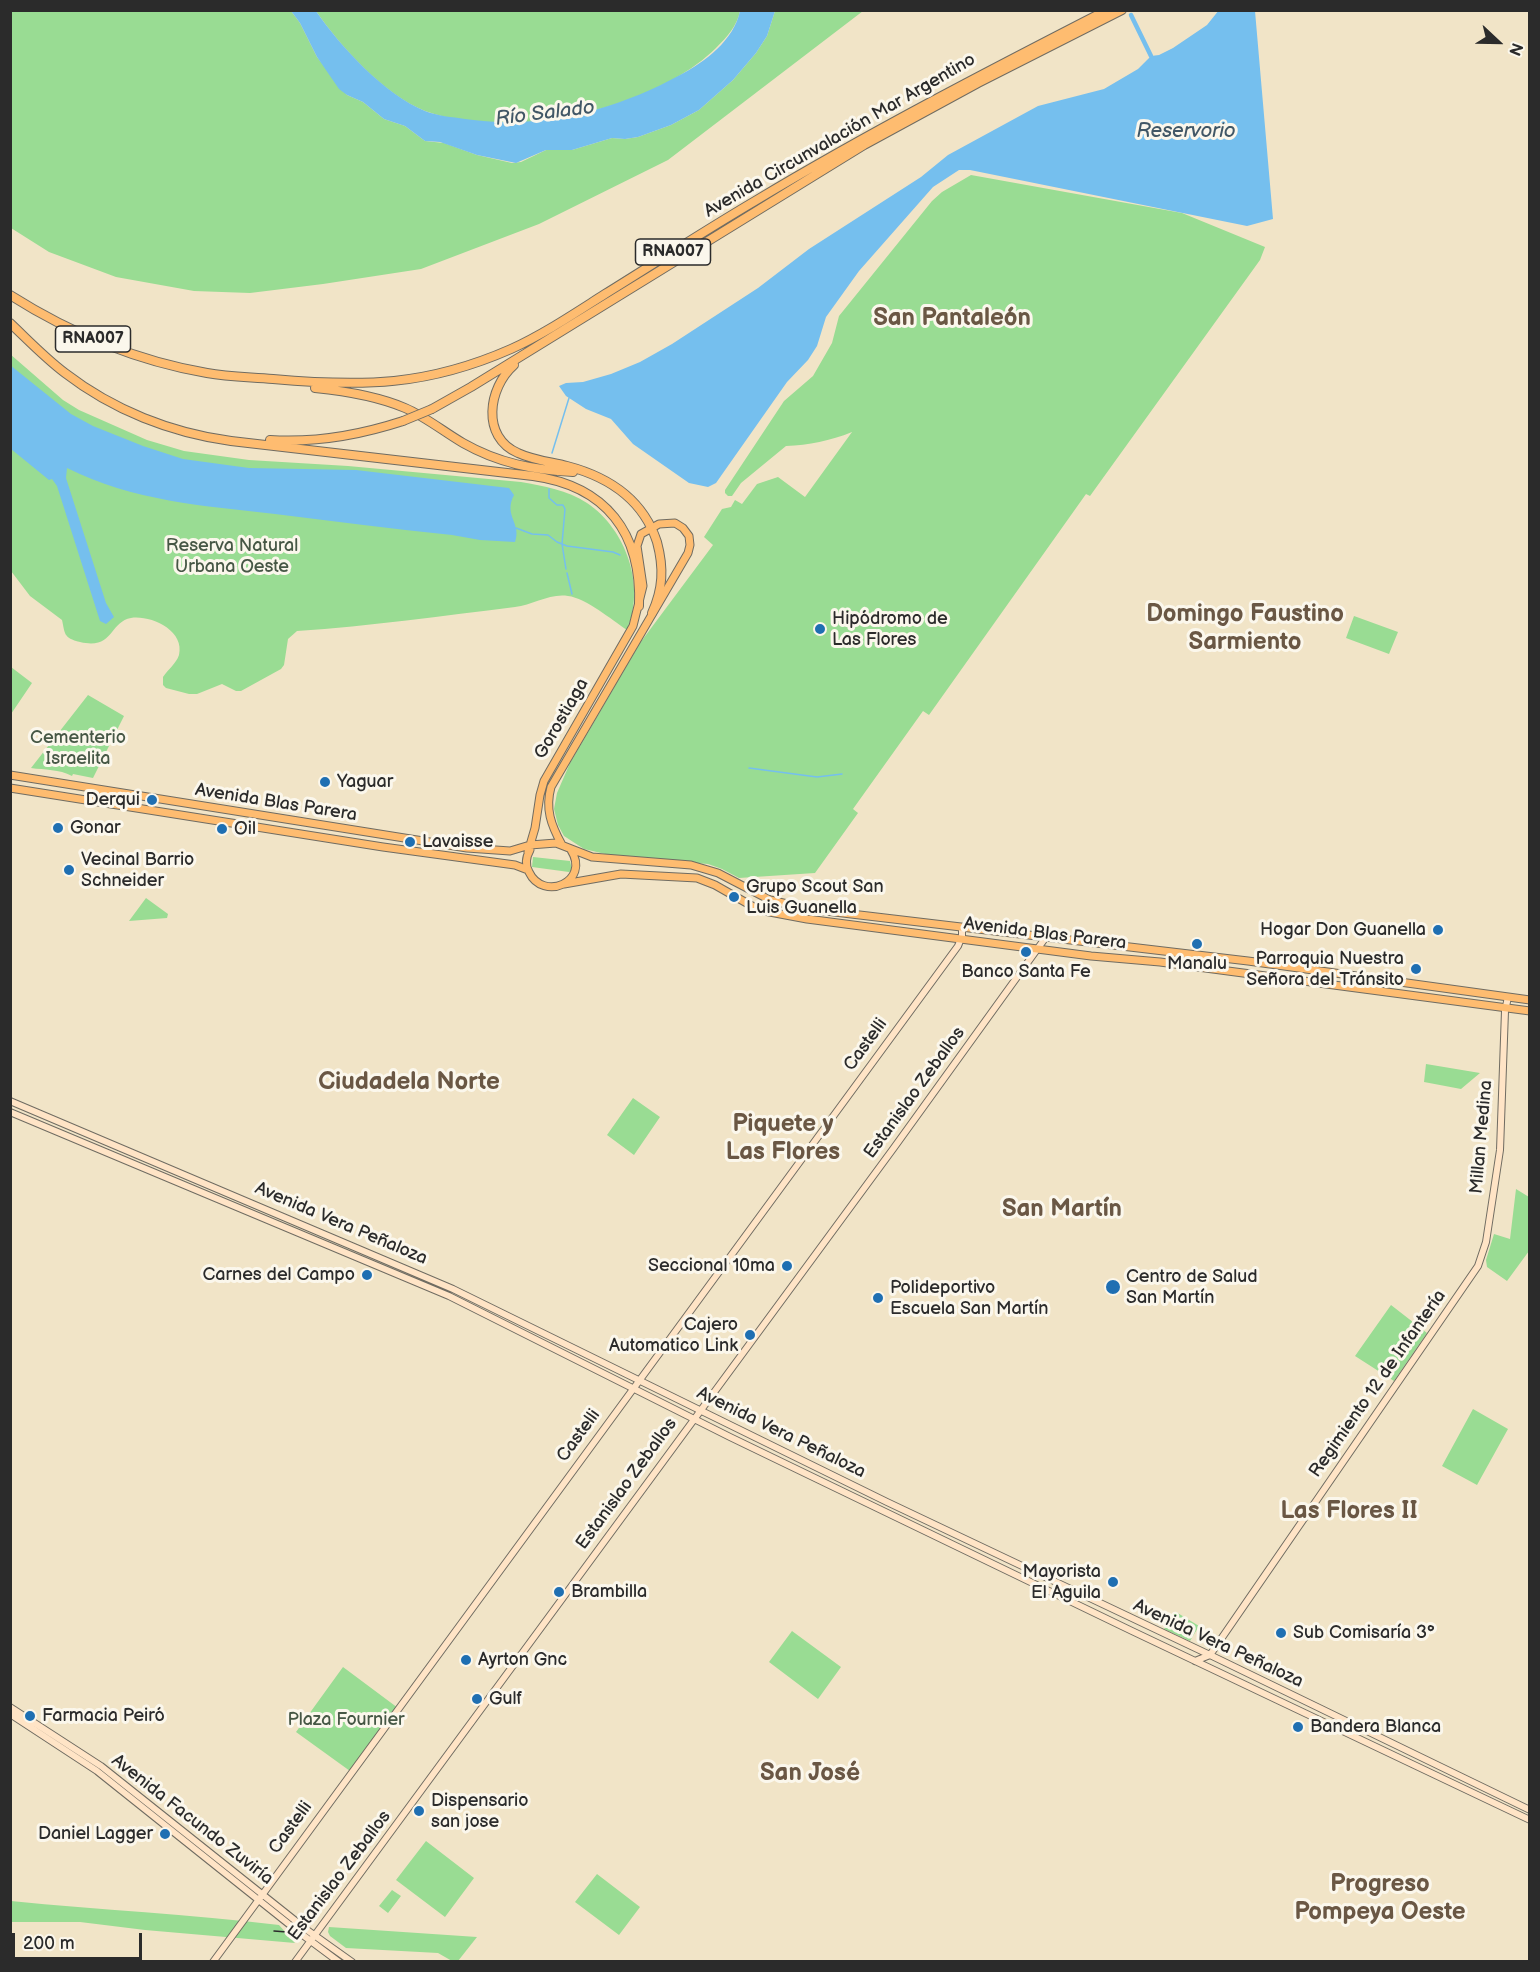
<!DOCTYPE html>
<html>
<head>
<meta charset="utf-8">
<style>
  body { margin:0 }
  #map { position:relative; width:1540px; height:1972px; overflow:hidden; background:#f1e4c7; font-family:"Balsamiq Sans",sans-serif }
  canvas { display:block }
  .frame { position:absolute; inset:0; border:12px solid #2b2b2b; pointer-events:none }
  .north { position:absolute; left:1468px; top:12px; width:60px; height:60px; -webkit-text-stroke:4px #fbf7ec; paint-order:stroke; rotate:112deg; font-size:16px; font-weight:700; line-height:24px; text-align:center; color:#2b2b2b }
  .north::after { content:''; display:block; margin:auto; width:21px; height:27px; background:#2b2b2b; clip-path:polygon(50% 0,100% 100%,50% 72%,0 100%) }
  .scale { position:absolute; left:12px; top:1933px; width:130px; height:27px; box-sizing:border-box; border:3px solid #2b2b2b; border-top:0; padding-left:8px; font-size:18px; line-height:21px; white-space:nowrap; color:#2b2b2b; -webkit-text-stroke:4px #fbf7ec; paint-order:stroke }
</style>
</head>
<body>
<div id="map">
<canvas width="1540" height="1972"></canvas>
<div class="frame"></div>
<div class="north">N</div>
<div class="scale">200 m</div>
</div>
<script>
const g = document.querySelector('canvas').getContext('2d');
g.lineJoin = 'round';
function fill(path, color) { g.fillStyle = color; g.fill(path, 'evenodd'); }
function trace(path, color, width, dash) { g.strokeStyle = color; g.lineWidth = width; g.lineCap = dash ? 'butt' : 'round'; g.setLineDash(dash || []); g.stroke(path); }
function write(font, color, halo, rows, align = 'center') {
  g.font = font + ' "Balsamiq Sans",sans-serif'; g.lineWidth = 6; g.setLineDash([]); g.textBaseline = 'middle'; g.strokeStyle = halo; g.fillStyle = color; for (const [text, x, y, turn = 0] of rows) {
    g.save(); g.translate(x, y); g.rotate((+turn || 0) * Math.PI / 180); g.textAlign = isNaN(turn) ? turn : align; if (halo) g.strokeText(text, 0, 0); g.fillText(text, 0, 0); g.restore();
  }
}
fill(new Path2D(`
  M 10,11 L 291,11 L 300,23 L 317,57 L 347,95 L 363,102 L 384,119 L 405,126 L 425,141 L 444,143 L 477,155 L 512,163 L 521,162 L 546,150 L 572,150 L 612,138 L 625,139 L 638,137 L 671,125 L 699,110 L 733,80 L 756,53 L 767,36 L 775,11 L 863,11 L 668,160 L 539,224 L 421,269 L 323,284 L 250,293 L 194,291 L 116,277 L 49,252 L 11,228 Z
  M 316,11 L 740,11 C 737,26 727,37 716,48 C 653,110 509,142 425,111 C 384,95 340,46 316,11 Z
  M 971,175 L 1182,213 L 1265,247 L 1260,260 L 1090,496 L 1086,494 L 929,715 L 923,711 L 853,809 L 858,813 L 815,873 L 739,878 L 722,869 L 708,864 L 618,857 L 584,849 L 564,836 L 558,825 L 554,809 L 557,793 L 570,763 L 640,643 L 713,545 L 704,537 L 722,509 L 731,507 L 735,500 L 742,504 L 757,484 L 778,477 L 805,497 L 852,432 C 830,441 809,445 786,446 L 741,483 L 732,496 L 728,496 L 725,493 L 725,490 L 784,401 L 813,376 L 832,343 L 839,316 L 932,201 L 942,192 Z
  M 10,354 L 63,400 L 79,410 L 147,440 L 184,451 L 249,460 L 348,466 L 521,482 C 544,486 567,490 587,503 C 626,529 646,586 627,630 C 612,620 586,598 568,596 C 550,593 533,605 515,607 C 442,616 371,626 297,631 L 288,639 L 284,665 L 281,669 L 241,691 L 236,691 L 222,684 L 197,694 L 189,694 L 166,688 L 163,685 L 163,677 C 168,669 176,664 179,655 C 185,630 150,615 131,618 C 109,622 114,650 80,642 C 63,638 65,633 62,620 L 30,596 L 11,571 Z
  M 1354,616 L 1398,632 L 1389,654 L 1346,638 Z
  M 11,667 L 32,683 L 11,714 Z
  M 88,695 L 124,716 L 93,778 L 73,774 L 72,776 C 59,769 45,770 31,768 Z
  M 533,857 L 570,861 L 572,870 L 569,872 L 532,867 Z
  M 146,898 L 168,914 L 167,918 L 129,921 Z
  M 1426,1064 L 1480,1073 L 1461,1089 L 1424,1082 Z
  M 633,1098 L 660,1117 L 634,1155 L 607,1135 Z
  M 1516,1189 L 1529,1197 L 1529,1251 L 1507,1281 L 1487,1267 L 1486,1260 L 1494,1234 L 1510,1239 Z
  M 1391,1305 L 1427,1333 L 1394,1381 L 1355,1356 Z
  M 1473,1409 L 1508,1429 L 1477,1485 L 1442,1466 Z
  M 1176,1612 L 1199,1626 L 1190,1641 L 1164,1629 Z
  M 792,1631 L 841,1667 L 818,1699 L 769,1662 Z
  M 343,1667 L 398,1708 L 350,1771 L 296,1732 Z
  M 426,1841 L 474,1878 L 445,1917 L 396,1880 Z
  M 597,1874 L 640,1907 L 619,1935 L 575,1902 Z
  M 392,1890 L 401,1896 L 388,1913 L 379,1906 Z
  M 11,1901 C 100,1910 190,1914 279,1925 L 295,1943 L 145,1930 L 80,1922 L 11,1922 Z
  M 329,1927 L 477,1937 L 458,1961 L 452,1961 L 438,1953 L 346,1948 L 330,1936 L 328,1932 Z`), '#99dc93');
fill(new Path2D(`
  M 1219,10 L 1255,11 L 1273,219 L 1247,226 L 970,170 L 959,170 L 933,187 L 859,271 L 826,317 L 817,346 L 808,360 L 787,382 L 716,483 L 708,487 L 689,483 L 633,444 L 611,419 L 586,409 L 566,396 L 559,386 L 566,383 L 583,382 L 611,374 L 640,362 L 672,344 L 758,288 L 809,249 L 921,177 L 948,155 L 1038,106 L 1104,89 L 1138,69 L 1151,56 L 1159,55 L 1173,48 L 1207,25 Z
  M 291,11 L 316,11 C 340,46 385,95 425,111 C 438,116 452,117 465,119 C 540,130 614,111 680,75 C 705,62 734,40 740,11 L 775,11 L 767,36 L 756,53 L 733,80 L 699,110 L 671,125 L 638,137 L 625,139 L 612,138 L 572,150 L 546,150 L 516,163 L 477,155 L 440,142 L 425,141 L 405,126 L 384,119 L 363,102 L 347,95 L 339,89 L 317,57 L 300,23 Z
  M 10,365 L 71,414 L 93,426 L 143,446 L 183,459 L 249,468 L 356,470 L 509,488 L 514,495 C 503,516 522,523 515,542 L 480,540 L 452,535 C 393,529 334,521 275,514 C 205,506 132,501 67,468 L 66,478 L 106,603 L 114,617 L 106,624 L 100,621 L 57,486 L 52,479 L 49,480 L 11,449 Z`), '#75bfee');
trace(new Path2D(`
  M 552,453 L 569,398
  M 549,489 L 549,498 L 557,505 L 563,505 L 565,509 L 562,544 L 566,569
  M 516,528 L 532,534 L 548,535 L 557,542 L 567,546 L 613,552 L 620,555
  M 567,573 L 572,594
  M 749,768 L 817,777 L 842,774`), '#75bfee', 1.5);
trace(new Path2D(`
  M 1131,15 L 1151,56`), '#75bfee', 4.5);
const secondary = new Path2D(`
  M 10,1101 L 453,1289 L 887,1502 L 1210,1655 L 1530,1810
  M 10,1112 L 449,1296 L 730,1437 L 1132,1631 L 1530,1820
  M 1195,1661 L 1210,1655 L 1478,1266 L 1486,1242 L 1500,1150 L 1505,1011 L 1508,997
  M 10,1707 L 101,1766 L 307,1930 L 352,1962
  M 10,1714 L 97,1771 L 300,1933 L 339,1962
  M 213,1962 L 958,946 L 962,936 L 962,927
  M 295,1962 L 893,1149 L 1046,937`);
const primary = new Path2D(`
  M 10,775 L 467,848 L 510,851 L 530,845 L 556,843 L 592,857 L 691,865 L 718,873 L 770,900 L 809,909 L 1248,961 L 1530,1000
  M 10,788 L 383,847 L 515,865 L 528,870
  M 530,850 C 526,857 525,865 529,872 C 543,902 591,882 571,850
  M 528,852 L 535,828 L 540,795 L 544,781 L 633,626 L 643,586 L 637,546 L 641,534 L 659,524 L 675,523 L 683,528 L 689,536 L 690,545 L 688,553 L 551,787 C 545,809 551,825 562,845
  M 564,884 L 621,874 L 697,878 L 715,885 L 759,910 L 807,919 L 1091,956 L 1160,962 L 1530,1011`);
const highway = new Path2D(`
  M 10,295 C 70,333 137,361 207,373 C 229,377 251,377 273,379 C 363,387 427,386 511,349 C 544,334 575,313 605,294 C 655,263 704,231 755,201 C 870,132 988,71 1107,10
  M 10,323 C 28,340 45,358 65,373 C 113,410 171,433 231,441 L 533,476 C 606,486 642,533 639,606
  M 514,365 C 488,388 481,437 518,453 C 533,460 551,462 567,466 C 609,477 643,499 657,542 C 664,568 663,589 652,613
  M 315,388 C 345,391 377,396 405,408 C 426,417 444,432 463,443 C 498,463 534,470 573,472
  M 432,409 L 471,387 L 864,145 L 978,83 L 1122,10
  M 270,440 C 316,443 360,435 403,421`);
trace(secondary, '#706c62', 8);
trace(primary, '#706c62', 9);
trace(highway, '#706c62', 10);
trace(secondary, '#ffe4c6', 6);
trace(primary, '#febc70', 7);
trace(highway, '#febc70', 8);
trace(new Path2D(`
  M 274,1931 L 300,1933`), '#2b2b2b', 1.5);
const highwayBridge = new Path2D(`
  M 403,421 L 432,409`);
trace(highwayBridge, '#706c62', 10, []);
trace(highwayBridge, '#febc70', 8);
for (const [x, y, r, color] of [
  [820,629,6,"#1f6fb2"],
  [325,782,6,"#1f6fb2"],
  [152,800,6,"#1f6fb2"],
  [58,828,6,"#1f6fb2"],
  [222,829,6,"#1f6fb2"],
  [410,842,6,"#1f6fb2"],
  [69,870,6,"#1f6fb2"],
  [734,897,6,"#1f6fb2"],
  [1438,930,6,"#1f6fb2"],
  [1197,944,6,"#1f6fb2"],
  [1026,952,6,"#1f6fb2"],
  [1416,969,6,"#1f6fb2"],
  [787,1266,6,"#1f6fb2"],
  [367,1275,6,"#1f6fb2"],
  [1113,1287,8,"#1f6fb2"],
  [878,1298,6,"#1f6fb2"],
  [750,1335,6,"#1f6fb2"],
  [1113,1582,6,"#1f6fb2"],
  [559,1592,6,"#1f6fb2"],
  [1281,1633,6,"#1f6fb2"],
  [466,1660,6,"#1f6fb2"],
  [477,1699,6,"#1f6fb2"],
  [30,1716,6,"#1f6fb2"],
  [1298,1727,6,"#1f6fb2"],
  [419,1811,6,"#1f6fb2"],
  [165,1834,6,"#1f6fb2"]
]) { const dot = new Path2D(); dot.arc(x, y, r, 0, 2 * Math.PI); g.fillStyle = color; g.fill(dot); trace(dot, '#fbf7ec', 2); }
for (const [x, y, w] of [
  [673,252,75],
  [93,339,75]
]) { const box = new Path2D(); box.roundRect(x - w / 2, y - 13, w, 26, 4.5); g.fillStyle = '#fbf7ec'; g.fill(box); trace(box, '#2b2b2b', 1.5); }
write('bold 16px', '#2b2b2b', null, [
  ["RNA007",673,252],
  ["RNA007",93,339]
]);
write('18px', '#2b2b2b', '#fbf7ec', [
  ["Avenida Circunvalación Mar Argentino",840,136,-30],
  ["Gorostiaga",562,719,-60],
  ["Avenida Blas Parera",276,803,9],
  ["Avenida Blas Parera",1045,934,7],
  ["Castelli",866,1045,-54],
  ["Estanislao Zeballos",915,1093,-54],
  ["Millan Medina",1482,1137,-85],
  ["Avenida Vera Peñaloza",341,1224,23],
  ["Regimiento 12 de Infantería",1378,1384,-55],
  ["Avenida Vera Peñaloza",781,1433,26],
  ["Castelli",579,1436,-54],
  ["Estanislao Zeballos",627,1484,-54],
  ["Avenida Vera Peñaloza",1218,1644,25],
  ["Avenida Facundo Zuviría",192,1820,38],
  ["Castelli",291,1828,-54],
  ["Estanislao Zeballos",340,1876,-53]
]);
write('18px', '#465745', '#fbf7ec', [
  ["Reserva Natural",232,546],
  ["Urbana Oeste",232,567],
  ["Cementerio",78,738],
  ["Israelita",78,759],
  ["Plaza Fournier",346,1720]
]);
write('18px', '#2b2b2b', '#fbf7ec', [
  ["Hipódromo de",832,619],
  ["Las Flores",832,640],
  ["Yaguar",337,782],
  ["Derqui",140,800,"right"],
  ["Gonar",70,828],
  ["Oil",234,829],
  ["Lavaisse",422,842],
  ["Vecinal Barrio",81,860],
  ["Schneider",81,881],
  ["Grupo Scout San",746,887],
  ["Luis Guanella",746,908],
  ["Hogar Don Guanella",1426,930,"right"],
  ["Parroquia Nuestra",1404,959,"right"],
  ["Señora del Tránsito",1404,980,"right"],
  ["Manalu",1197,964,"center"],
  ["Banco Santa Fe",1026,972,"center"],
  ["Seccional 10ma",775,1266,"right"],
  ["Carnes del Campo",355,1275,"right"],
  ["Centro de Salud",1126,1277],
  ["San Martín",1126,1298],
  ["Polideportivo",890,1288],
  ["Escuela San Martín",890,1309],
  ["Cajero",738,1325,"right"],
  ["Automatico Link",738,1346,"right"],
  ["Mayorista",1101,1572,"right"],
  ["El Aguila",1101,1593,"right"],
  ["Brambilla",571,1592],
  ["Sub Comisaría 3°",1293,1633],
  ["Ayrton Gnc",478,1660],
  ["Gulf",489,1699],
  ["Farmacia Peiró",42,1716],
  ["Bandera Blanca",1310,1727],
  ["Dispensario",431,1801],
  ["san jose",431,1822],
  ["Daniel Lagger",153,1834,"right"]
], 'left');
write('italic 20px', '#415766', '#fbf7ec', [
  ["Río Salado",545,114,-7],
  ["Reservorio",1186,132]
]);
write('bold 24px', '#6a5744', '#fbf7ec', [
  ["San Pantaleón",952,319],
  ["Domingo Faustino",1245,615],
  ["Sarmiento",1245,643],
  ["Ciudadela Norte",409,1083],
  ["Piquete y",783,1125],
  ["Las Flores",783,1153],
  ["San Martín",1062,1210],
  ["Las Flores II",1349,1512],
  ["San José",810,1774],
  ["Progreso",1380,1885],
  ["Pompeya Oeste",1380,1913]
]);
</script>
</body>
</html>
